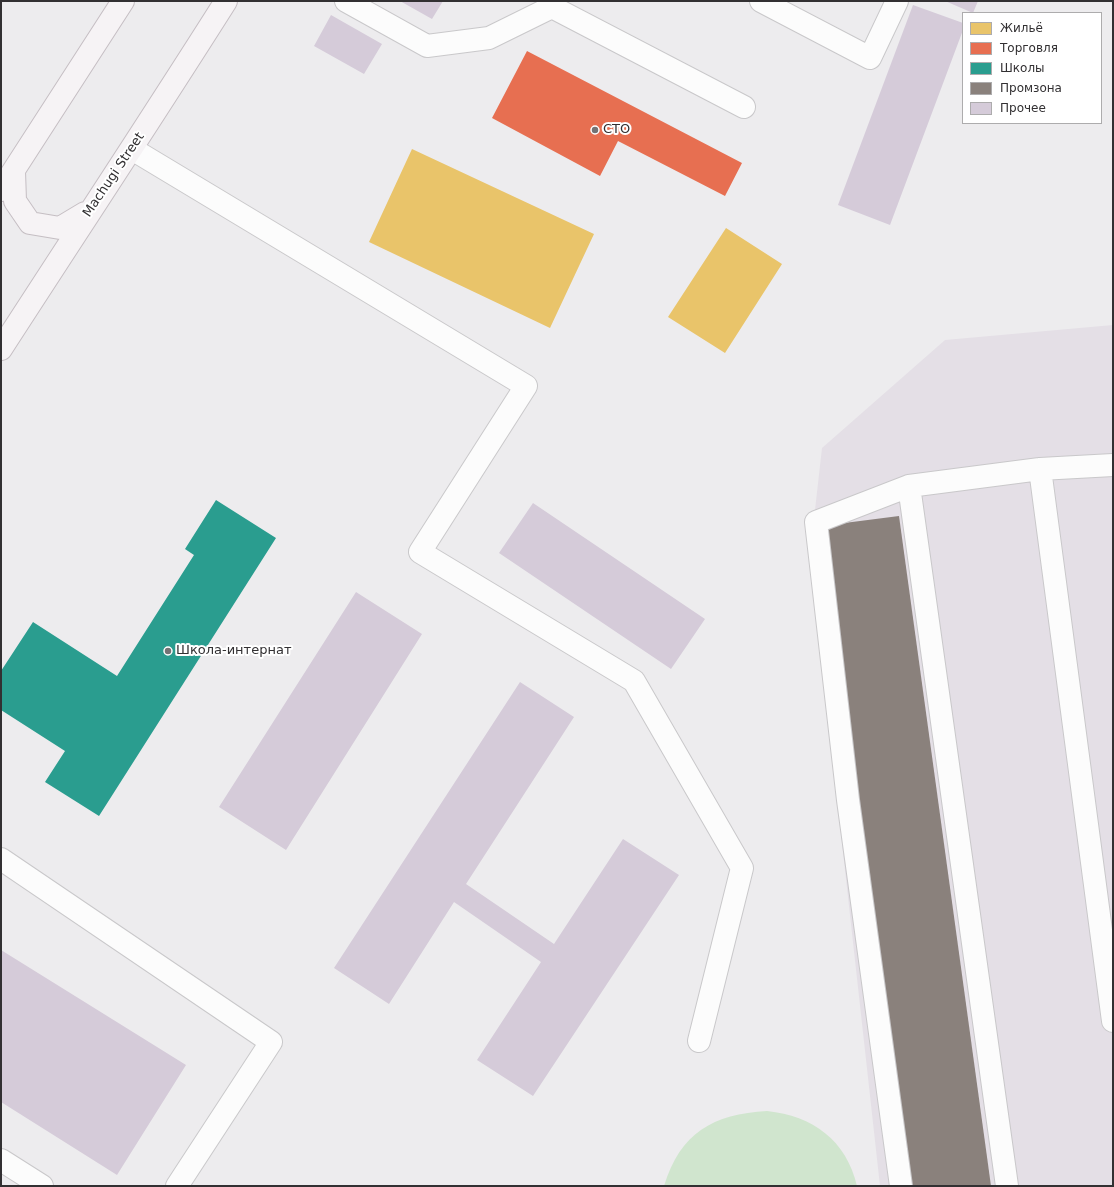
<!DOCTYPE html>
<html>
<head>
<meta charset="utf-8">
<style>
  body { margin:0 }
  #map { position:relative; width:1114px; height:1187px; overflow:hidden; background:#edecee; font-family:"DejaVu Sans",sans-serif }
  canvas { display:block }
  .frame { position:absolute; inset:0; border:2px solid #323032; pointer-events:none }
  .legend { position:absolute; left:962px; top:12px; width:140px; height:112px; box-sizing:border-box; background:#fff; border:1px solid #adacad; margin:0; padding:5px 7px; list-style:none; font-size:12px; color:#323032 }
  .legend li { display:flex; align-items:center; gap:8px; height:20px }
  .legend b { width:20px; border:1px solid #adacad }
</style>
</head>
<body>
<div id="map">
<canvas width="1114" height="1187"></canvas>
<div class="frame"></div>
<ul class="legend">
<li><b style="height:11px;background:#e9c46a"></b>Жильё</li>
<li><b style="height:11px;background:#e76f51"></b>Торговля</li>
<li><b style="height:11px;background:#2a9d8f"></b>Школы</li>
<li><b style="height:11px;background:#8a817c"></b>Промзона</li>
<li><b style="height:11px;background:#d5cbd9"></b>Прочее</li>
</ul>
</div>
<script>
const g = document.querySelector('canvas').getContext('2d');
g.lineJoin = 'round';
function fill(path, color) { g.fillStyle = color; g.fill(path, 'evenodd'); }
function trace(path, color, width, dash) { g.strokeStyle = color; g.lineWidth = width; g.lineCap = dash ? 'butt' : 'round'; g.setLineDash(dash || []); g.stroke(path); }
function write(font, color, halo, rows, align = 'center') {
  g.font = font + ' "DejaVu Sans",sans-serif'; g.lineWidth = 4; g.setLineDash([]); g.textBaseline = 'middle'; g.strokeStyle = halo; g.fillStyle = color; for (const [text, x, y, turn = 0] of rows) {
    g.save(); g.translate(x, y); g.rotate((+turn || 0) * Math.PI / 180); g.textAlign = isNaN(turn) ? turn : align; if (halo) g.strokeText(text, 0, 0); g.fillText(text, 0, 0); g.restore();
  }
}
fill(new Path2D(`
  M 1113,325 L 1113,1186 L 880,1186 L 810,554 L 822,448 L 945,340 Z`), '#e4dfe6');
fill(new Path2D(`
  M 767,1111 C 813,1116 846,1140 857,1186 L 664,1186 C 680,1133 713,1114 767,1111 Z`), '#d0e5ce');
fill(new Path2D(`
  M 412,149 L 594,234 L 550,328 L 369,242 Z
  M 726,228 L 782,264 L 725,353 L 668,317 Z`), '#e9c46a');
fill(new Path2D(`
  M 527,51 L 742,163 L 725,196 L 618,141 L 600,176 L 492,118 Z`), '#e76f51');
fill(new Path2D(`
  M 216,500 L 276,538 L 99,816 L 45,782 L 65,751 L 1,710 L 1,671 L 33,622 L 117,676 L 194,555 L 185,549 Z`), '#2a9d8f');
fill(new Path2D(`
  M 899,516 L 991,1186 L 912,1186 L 821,526 Z`), '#8a817c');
fill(new Path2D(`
  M 400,1 L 443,1 L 432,19 Z
  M 945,1 L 978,1 L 973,13 Z
  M 913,5 L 963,23 L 963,30 L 890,225 L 838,205 Z
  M 331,15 L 382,44 L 364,74 L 314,46 Z
  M 533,503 L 705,619 L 671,669 L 499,553 Z
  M 356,592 L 422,634 L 286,850 L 219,807 Z
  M 520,682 L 574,717 L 466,884 L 554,944 L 623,839 L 679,875 L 533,1096 L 477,1060 L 541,962 L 454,902 L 389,1004 L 334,968 Z
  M 1,950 L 186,1065 L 117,1175 L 1,1102 Z`), '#d5cbd9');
const minor = new Path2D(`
  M 346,1 L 427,46 L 489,38 L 552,7 L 744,107
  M 761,1 L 870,58 L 897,1
  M 132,149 L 526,386 L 420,552 L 634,681 L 742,868 L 699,1041
  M 1040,469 L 1113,1021
  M 909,486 L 1007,1186
  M 1,859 L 271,1042 L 177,1186
  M 1,1160 L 42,1186
  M 901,1186 L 848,800 L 816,522 L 909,486 L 1040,469 L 1113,465`);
const major = new Path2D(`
  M 14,171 L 15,201 L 30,223 L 60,228 L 85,213
  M 1,190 L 123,1
  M 1,349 C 76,233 152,118 226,1`);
trace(minor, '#c9c8ca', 24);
trace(major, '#c5bec3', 24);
trace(minor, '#fcfcfc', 22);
trace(major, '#f6f3f5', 22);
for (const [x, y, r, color] of [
  [595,130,4,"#737274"],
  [168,651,4,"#737274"]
]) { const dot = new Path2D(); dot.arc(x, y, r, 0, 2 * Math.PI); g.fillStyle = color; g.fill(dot); trace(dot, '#fff', 1.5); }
write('13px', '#323032', '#fff', [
  ["СТО",603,130],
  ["Школа-интернат",176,651]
], 'left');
write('13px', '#323032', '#fff', [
  ["Machugi Street",114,175,-56]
]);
</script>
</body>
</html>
